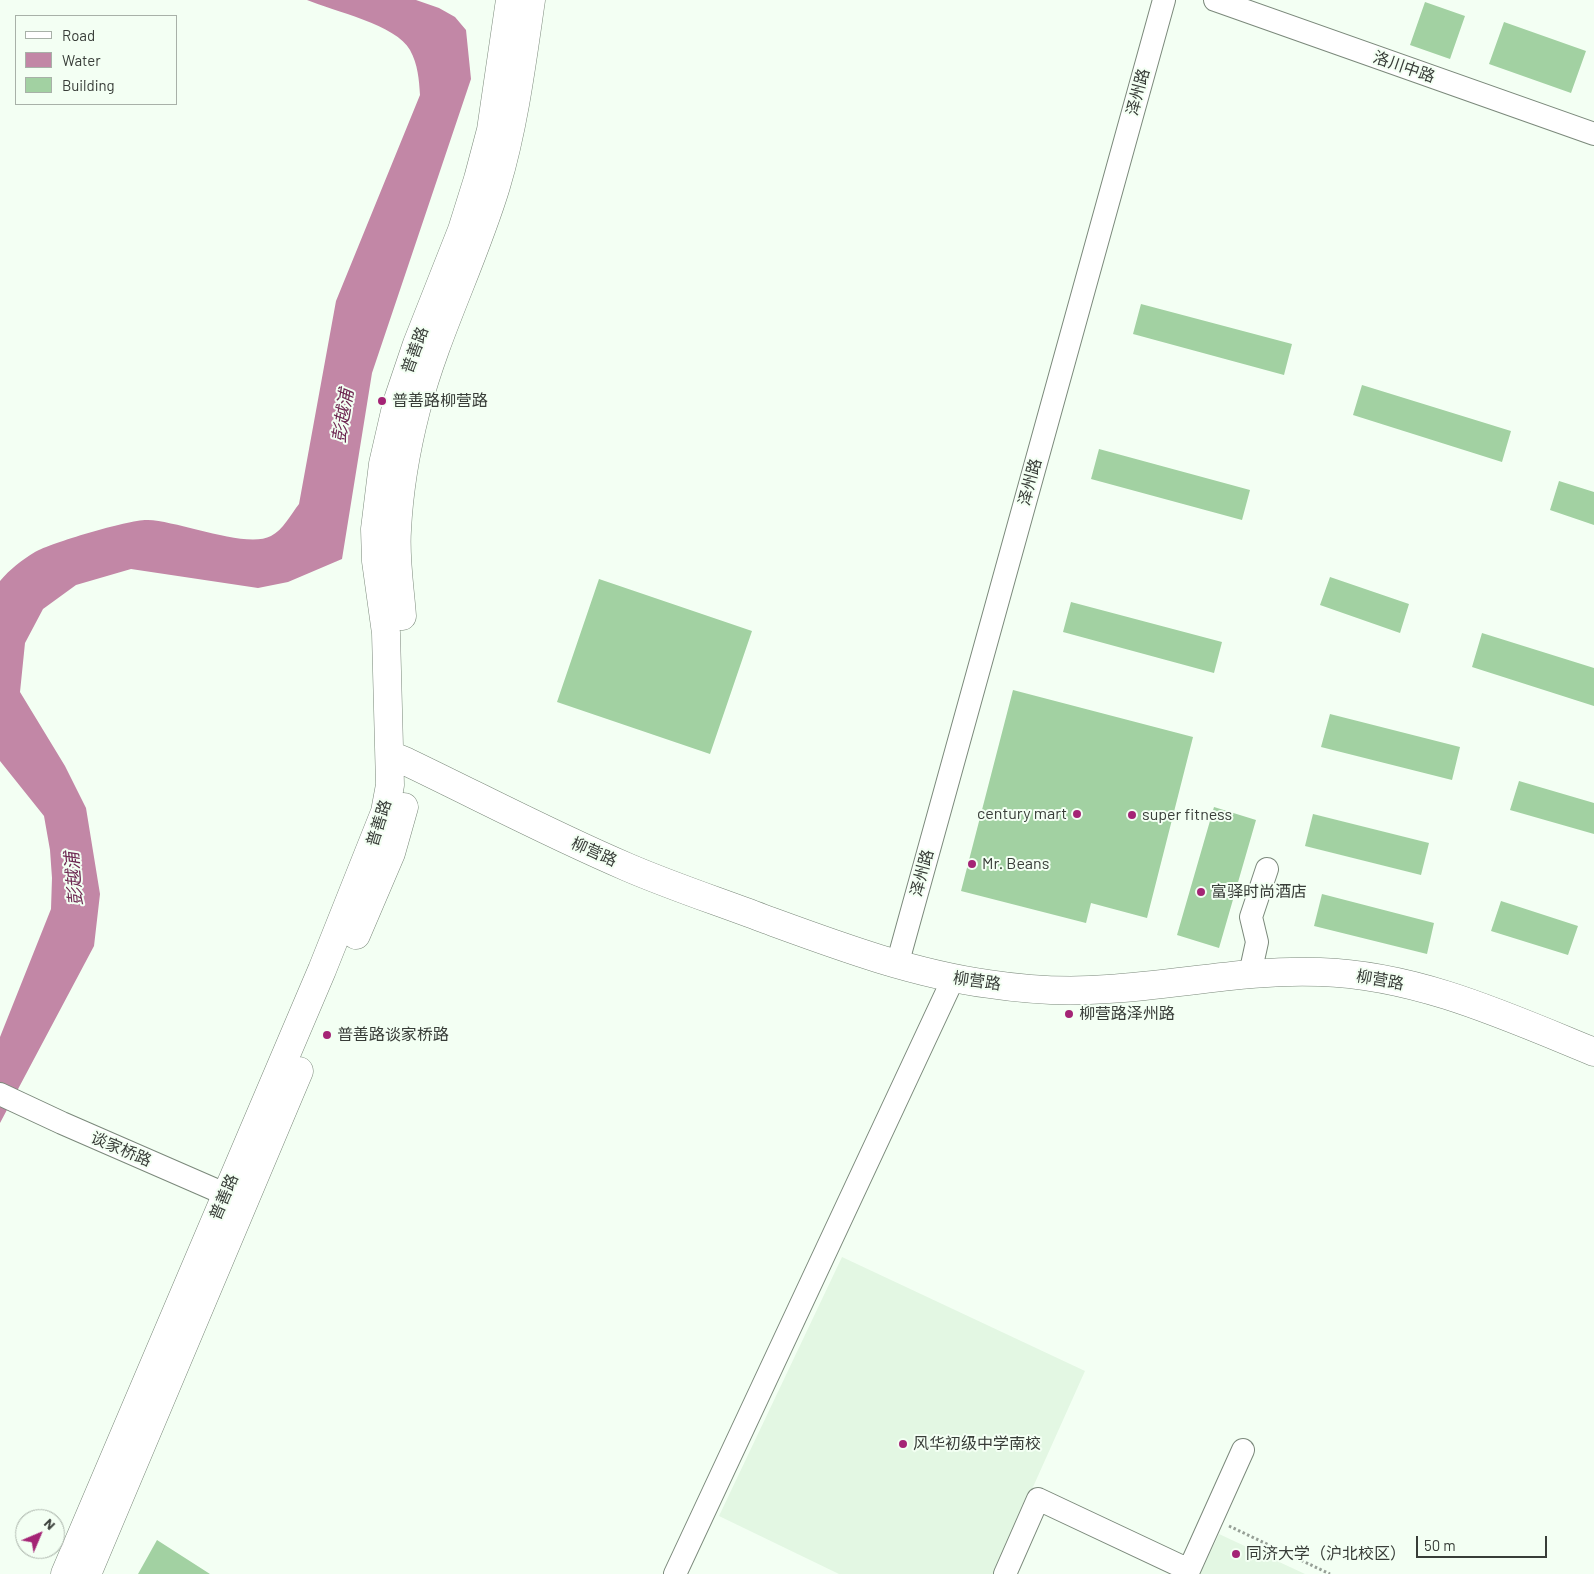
<!DOCTYPE html>
<html>
<head>
<meta charset="utf-8">
<style>
  body { margin:0 }
  #map { position:relative; width:1594px; height:1574px; overflow:hidden; background:#f3fff3; font-family:Barlow,sans-serif }
  canvas { display:block }
  .legend { position:absolute; left:15px; top:15px; width:162px; height:90px; box-sizing:border-box; background:#f3fff3; border:1px solid #a8b1a8; margin:0; padding:6px 9px; list-style:none; font-size:15px; color:#383d38 }
  .legend li { display:flex; align-items:center; gap:10px; height:25px }
  .legend b { width:25px; border:1px solid #a8b1a8 }
  .north { position:absolute; left:15px; top:1509px; width:50px; height:50px; box-sizing:border-box; background:#f3fff3; border:1px solid #a8b1a8; border-radius:50%; rotate:45deg; font-size:14px; font-weight:700; line-height:20px; text-align:center; color:#383d38 }
  .north::after { content:''; display:block; margin:auto; width:18px; height:22px; background:#a42475; clip-path:polygon(50% 0,100% 100%,50% 72%,0 100%) }
  .scale { position:absolute; left:1416px; top:1536px; width:131px; height:22px; box-sizing:border-box; border:2px solid #383d38; border-top:0; padding-left:6px; font-size:15px; line-height:18px; white-space:nowrap; color:#383d38; -webkit-text-stroke:4px #f3fff3; paint-order:stroke }
</style>
</head>
<body>
<div id="map">
<canvas width="1594" height="1574"></canvas>
<ul class="legend">
<li><b style="height:6px;background:#fff"></b>Road</li>
<li><b style="height:14px;background:#c287a6"></b>Water</li>
<li><b style="height:14px;background:#a2d1a2"></b>Building</li>
</ul>
<div class="north">N</div>
<div class="scale">50 m</div>
</div>
<script>
const g = document.querySelector('canvas').getContext('2d');
g.lineJoin = 'round';
function fill(path, color) { g.fillStyle = color; g.fill(path, 'evenodd'); }
function trace(path, color, width, dash) { g.strokeStyle = color; g.lineWidth = width; g.lineCap = dash ? 'butt' : 'round'; g.setLineDash(dash || []); g.stroke(path); }
function write(font, color, halo, rows, align = 'center') {
  g.font = font + ' Barlow,"Noto Sans SC",sans-serif'; g.lineWidth = 4; g.setLineDash([]); g.textBaseline = 'middle'; g.strokeStyle = halo; g.fillStyle = color; for (const [text, x, y, turn = 0] of rows) {
    g.save(); g.translate(x, y); g.rotate((+turn || 0) * Math.PI / 180); g.textAlign = isNaN(turn) ? turn : align; if (halo) g.strokeText(text, 0, 0); g.fillText(text, 0, 0); g.restore();
  }
}
fill(new Path2D(`
  M 842,1257 L 1085,1371 L 994,1574 L 839,1574 L 719,1516 Z
  M 1219,1534 L 1305,1574 L 1200,1574 Z`), '#e3f7e3');
fill(new Path2D(`
  M 307,0 L 416,0 L 439,8 L 455,17 L 466,30 L 471,79 L 372,373 L 342,559 L 288,582 L 258,588 L 131,569 L 76,585 L 43,609 L 25,643 L 20,692 L 65,766 L 86,808 L 100,894 L 94,946 L 0,1123 L 0,1037 L 51,909 L 52,878 L 50,850 L 44,816 L 0,761 L 0,581 C 10,569 22,560 35,552 C 51,543 130,519 148,520 C 179,521 246,549 271,536 C 283,530 291,514 299,504 L 336,301 L 420,95 C 419,79 418,65 410,50 C 397,25 333,11 307,0 Z`), '#c287a6');
fill(new Path2D(`
  M 1425,2 L 1465,16 L 1450,59 L 1410,45 Z
  M 1504,22 L 1586,51 L 1571,93 L 1489,64 Z
  M 1141,304 L 1292,344 L 1284,375 L 1133,334 Z
  M 1362,385 L 1511,431 L 1502,462 L 1353,415 Z
  M 1099,449 L 1250,490 L 1242,520 L 1091,479 Z
  M 1559,481 L 1594,492 L 1594,525 L 1550,510 Z
  M 1330,577 L 1409,604 L 1400,633 L 1320,605 Z
  M 599,579 L 752,631 L 710,754 L 557,702 Z
  M 1071,602 L 1222,642 L 1214,673 L 1063,632 Z
  M 1482,633 L 1594,668 L 1594,706 L 1472,667 Z
  M 1013,690 L 1193,737 L 1147,918 L 1091,903 L 1086,923 L 961,891 Z
  M 1330,714 L 1460,747 L 1452,780 L 1321,747 Z
  M 1519,781 L 1594,803 L 1594,834 L 1510,810 Z
  M 1214,807 L 1256,820 L 1219,948 L 1177,935 Z
  M 1313,814 L 1429,843 L 1421,875 L 1305,846 Z
  M 1322,894 L 1434,923 L 1427,954 L 1314,926 Z
  M 1501,901 L 1578,926 L 1568,955 L 1491,931 Z
  M 157,1540 L 210,1574 L 138,1574 Z`), '#a2d1a2');
const minor = new Path2D(`
  M 1215,0 L 1594,134
  M 897,965 L 1164,0
  M 1250,974 L 1257,942 L 1251,917 L 1267,869
  M 0,1094 L 62,1123 L 241,1201
  M 675,1574 L 953,979
  M 1005,1574 L 1038,1499 L 1189,1570 L 1243,1450`);
const major = new Path2D(`
  M 402,616 C 400,588 395,559 397,530 C 399,490 406,449 416,410 C 436,333 473,262 496,186 C 514,126 522,62 531,0
  M 390,755 L 407,762 C 480,797 552,835 627,867 C 671,886 717,901 762,918 C 836,945 910,973 989,984 C 1028,990 1069,992 1108,989 C 1179,985 1248,969 1320,972 C 1417,975 1506,1016 1594,1052
  M 356,935 L 391,853 L 404,807
  M 65,1574 L 322,970 L 385,812 L 390,785 L 386,633 L 376,561 L 375,529 L 383,464 L 397,403 L 417,344 L 462,230 L 478,179 L 491,130 L 510,0
  M 87,1574 L 299,1071`);
trace(minor, '#7b897b', 24);
trace(major, '#7b897b', 29);
trace(new Path2D(`
  M 1229,1526 L 1330,1574`), '#969f96', 3, [2.5, 2.5]);
trace(minor, '#fff', 22);
trace(major, '#fff', 28);
for (const [x, y, r, color] of [
  [382,401,5,"#a42475"],
  [1077,814,5,"#a42475"],
  [1132,815,5,"#a42475"],
  [972,864,5,"#a42475"],
  [1201,892,5,"#a42475"],
  [1069,1014,5,"#a42475"],
  [327,1035,5,"#a42475"],
  [903,1444,5,"#a42475"],
  [1236,1554,5,"#a42475"]
]) { const dot = new Path2D(); dot.arc(x, y, r, 0, 2 * Math.PI); g.fillStyle = color; g.fill(dot); trace(dot, '#f3fff3', 2); }
write('16px', '#383d38', '#f3fff3', [
  ["洛川中路",1404,67,19],
  ["泽州路",1138,92,-75],
  ["普善路",415,350,-70],
  ["泽州路",1030,482,-75],
  ["普善路",379,823,-73],
  ["柳营路",594,852,24],
  ["泽州路",922,873,-75],
  ["柳营路",1380,980,10],
  ["柳营路",977,981,8],
  ["谈家桥路",121,1149,23],
  ["普善路",224,1197,-67]
]);
write('16px', '#383d38', '#f3fff3', [
  ["普善路柳营路",392,401],
  ["century mart",1067,814,"right"],
  ["super fitness",1142,815],
  ["Mr. Beans",982,864],
  ["富驿时尚酒店",1211,892],
  ["柳营路泽州路",1079,1014],
  ["普善路谈家桥路",337,1035],
  ["风华初级中学南校",913,1444],
  ["同济大学（沪北校区）",1246,1554]
], 'left');
write('italic 18px', '#6e2852', '#f3fff3', [
  ["彭越浦",343,416,-81],
  ["彭越浦",74,879,-95]
]);
</script>
</body>
</html>
